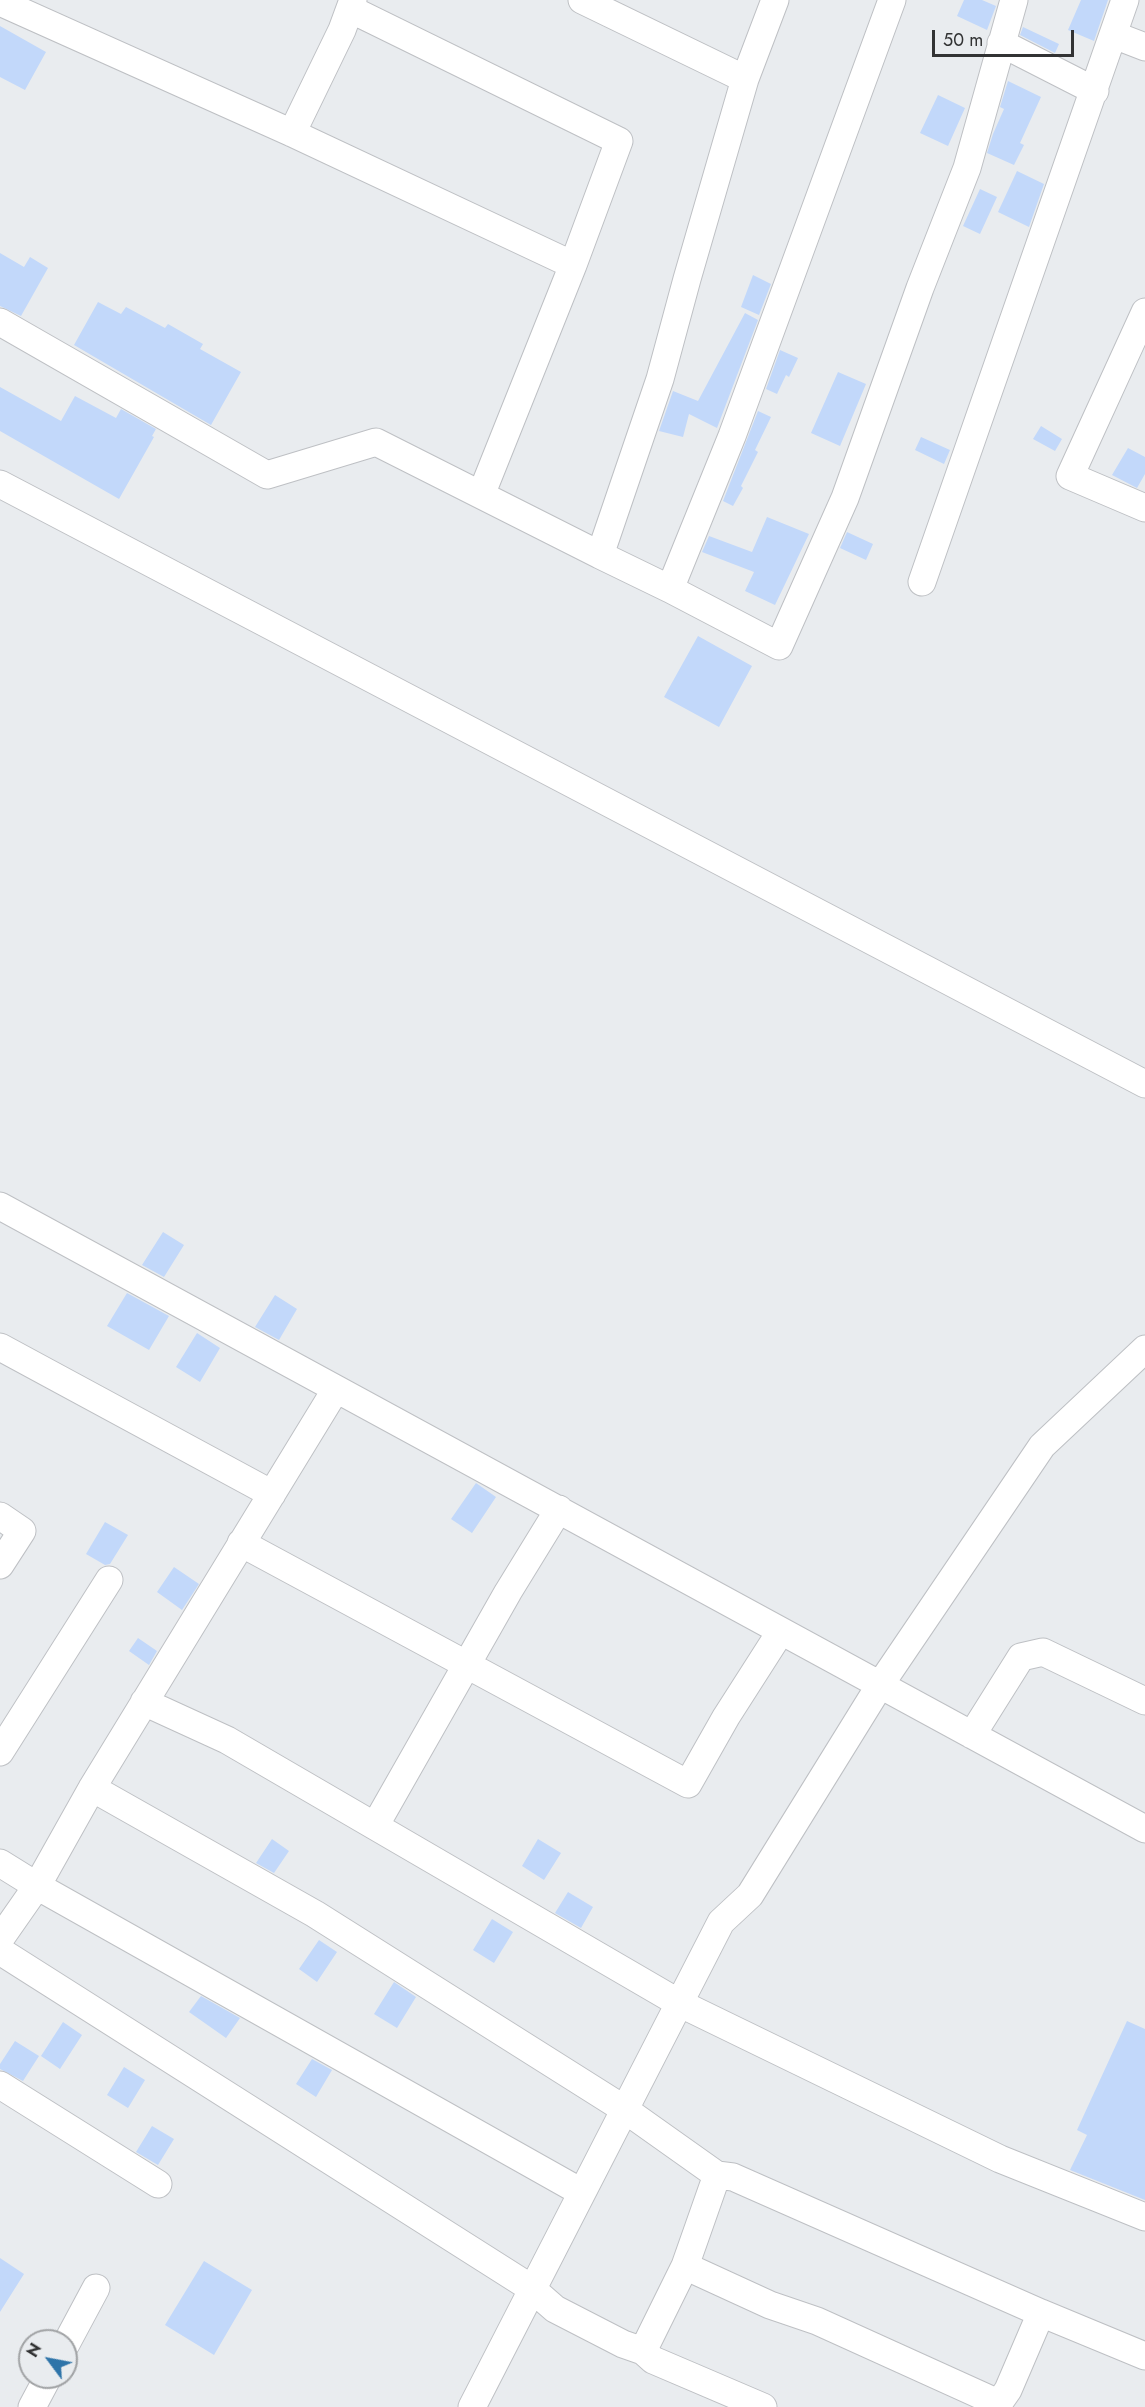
<!DOCTYPE html>
<html>
<head>
<meta charset="utf-8">
<style>
  body { margin:0 }
  #map { position:relative; width:1145px; height:2407px; overflow:hidden; background:#e9ecef; font-family:Jost,sans-serif }
  canvas { display:block }
  .north { position:absolute; left:18px; top:2329px; width:60px; height:60px; box-sizing:border-box; background:#e9ecef; border:2px solid #a0a2a4; border-radius:50%; rotate:302deg; font-size:16px; font-weight:700; line-height:24px; text-align:center; color:#323334 }
  .north::after { content:''; display:block; margin:auto; width:21px; height:27px; background:#2e74a9; clip-path:polygon(50% 0,100% 100%,50% 72%,0 100%) }
  .scale { position:absolute; left:932px; top:30px; width:142px; height:27px; box-sizing:border-box; border:3px solid #323334; border-top:0; padding-left:8px; font-size:18px; line-height:21px; white-space:nowrap; color:#323334; -webkit-text-stroke:4px #e9ecef; paint-order:stroke }
</style>
</head>
<body>
<div id="map">
<canvas width="1145" height="2407"></canvas>
<div class="north">N</div>
<div class="scale">50 m</div>
</div>
<script>
const g = document.querySelector('canvas').getContext('2d');
g.lineJoin = 'round';
function fill(path, color) { g.fillStyle = color; g.fill(path, 'evenodd'); }
function trace(path, color, width, dash) { g.strokeStyle = color; g.lineWidth = width; g.lineCap = dash ? 'butt' : 'round'; g.setLineDash(dash || []); g.stroke(path); }
fill(new Path2D(`
  M 964,0 L 982,0 L 996,6 L 987,30 L 957,16 Z
  M 1081,0 L 1108,0 L 1094,41 L 1068,30 Z
  M 0,26 L 46,52 L 25,90 L 0,77 Z
  M 1023,27 L 1059,44 L 1055,53 L 1020,35 Z
  M 1008,81 L 1041,97 L 1020,143 L 1024,145 L 1014,165 L 987,153 L 993,134 L 1004,109 L 1000,107 Z
  M 938,95 L 965,108 L 948,146 L 920,133 Z
  M 1017,171 L 1044,184 L 1029,227 L 998,212 Z
  M 980,189 L 997,197 L 980,234 L 963,226 Z
  M 0,253 L 24,267 L 30,257 L 48,268 L 21,316 L 0,306 Z
  M 753,275 L 771,284 L 759,315 L 741,307 Z
  M 98,302 L 121,314 L 126,307 L 165,328 L 168,324 L 203,344 L 200,349 L 241,372 L 211,425 L 74,345 Z
  M 745,313 L 758,320 L 717,428 L 689,414 L 683,437 L 659,431 L 673,391 L 698,401 Z
  M 780,350 L 798,358 L 789,377 L 786,375 L 777,394 L 766,389 Z
  M 838,372 L 866,384 L 840,446 L 811,433 Z
  M 0,387 L 61,421 L 75,396 L 116,418 L 121,409 L 156,429 L 152,436 L 154,437 L 119,499 L 0,431 Z
  M 758,411 L 771,417 L 755,450 L 758,452 L 741,486 L 743,488 L 733,506 L 723,501 Z
  M 1041,426 L 1062,439 L 1055,451 L 1033,439 Z
  M 921,437 L 950,450 L 944,464 L 915,450 Z
  M 1128,448 L 1145,457 L 1145,474 L 1137,488 L 1112,475 Z
  M 767,517 L 809,534 L 775,605 L 745,591 L 754,572 L 702,552 L 709,536 L 752,552 Z
  M 847,532 L 873,544 L 866,560 L 840,548 Z
  M 698,636 L 752,666 L 719,727 L 664,697 Z
  M 163,1232 L 184,1245 L 164,1277 L 142,1265 Z
  M 127,1293 L 169,1316 L 149,1350 L 107,1326 Z
  M 275,1295 L 297,1309 L 279,1340 L 255,1327 Z
  M 197,1333 L 220,1348 L 200,1382 L 176,1367 Z
  M 476,1483 L 496,1497 L 472,1533 L 451,1519 Z
  M 105,1522 L 128,1535 L 110,1564 L 105,1565 L 86,1554 Z
  M 174,1567 L 199,1584 L 182,1610 L 157,1592 Z
  M 138,1638 L 157,1651 L 149,1665 L 129,1651 Z
  M 272,1839 L 289,1851 L 274,1873 L 256,1863 Z
  M 538,1839 L 561,1853 L 544,1880 L 522,1866 Z
  M 568,1892 L 593,1907 L 581,1928 L 555,1913 Z
  M 492,1919 L 513,1932 L 494,1963 L 473,1950 Z
  M 319,1940 L 337,1952 L 317,1982 L 299,1969 Z
  M 394,1982 L 416,1997 L 397,2028 L 374,2014 Z
  M 201,1996 L 240,2018 L 226,2038 L 189,2012 Z
  M 1127,2021 L 1145,2029 L 1145,2200 L 1070,2170 L 1087,2135 L 1077,2130 Z
  M 63,2022 L 82,2035 L 60,2069 L 41,2056 Z
  M 15,2041 L 39,2056 L 23,2081 L 0,2069 L 0,2064 Z
  M 312,2059 L 332,2070 L 316,2097 L 296,2084 Z
  M 124,2067 L 145,2080 L 128,2108 L 107,2095 Z
  M 152,2126 L 174,2139 L 158,2165 L 136,2152 Z
  M 0,2258 L 24,2274 L 0,2312 Z
  M 204,2261 L 252,2290 L 214,2355 L 165,2325 Z`), '#c2d8fa');
const minor = new Path2D(`
  M 582,0 L 745,79
  M 892,0 L 732,436 L 670,589 L 779,646 L 845,498 L 920,288 L 967,168 L 1014,0
  M 0,2 L 292,133 L 573,265 L 481,495
  M 350,9 L 619,141 L 573,265
  M 1114,35 L 1145,47
  M 1001,43 L 1095,91
  M 292,133 L 342,30 L 353,0
  M 1145,312 L 1070,476 L 1145,508
  M 0,322 L 267,475 L 376,442 L 600,555
  M 0,484 L 1145,1084
  M 922,582 L 1125,0
  M 670,589 L 600,555 L 660,379 L 687,279 L 745,79 L 775,0
  M 0,1206 L 1145,1829
  M 0,1347 L 272,1494
  M 0,1516 L 22,1531 L 0,1565
  M 241,1543 L 688,1784 L 726,1717 L 781,1631
  M 144,1702 L 227,1740 L 679,2003 L 1000,2159 L 1145,2217
  M 972,1735 L 1021,1657 L 1043,1652 L 1145,1701
  M 0,1752 L 109,1580
  M 92,1788 L 315,1914 L 624,2109 L 717,2175 L 733,2177 L 1041,2313 L 1145,2356
  M 375,1826 L 508,1592 L 559,1509
  M 0,1863 L 37,1886 L 581,2192
  M 0,1939 L 37,1886 L 92,1788 L 336,1389
  M 0,1951 L 531,2288 L 555,2309 L 623,2344 L 643,2351 L 653,2360 L 763,2407
  M 0,2085 L 158,2184
  M 685,2266 L 770,2305 L 817,2321 L 998,2403
  M 66,2344 L 96,2288
  M 643,2351 L 685,2266 L 717,2175
  M 32,2407 L 48,2377
  M 472,2407 L 721,1922 L 750,1895 L 880,1685 L 1042,1446 L 1145,1349
  M 996,2407 L 1008,2390 L 1041,2313`);
trace(minor, '#bec0c4', 29);
trace(minor, '#fff', 27);
</script>
</body>
</html>
